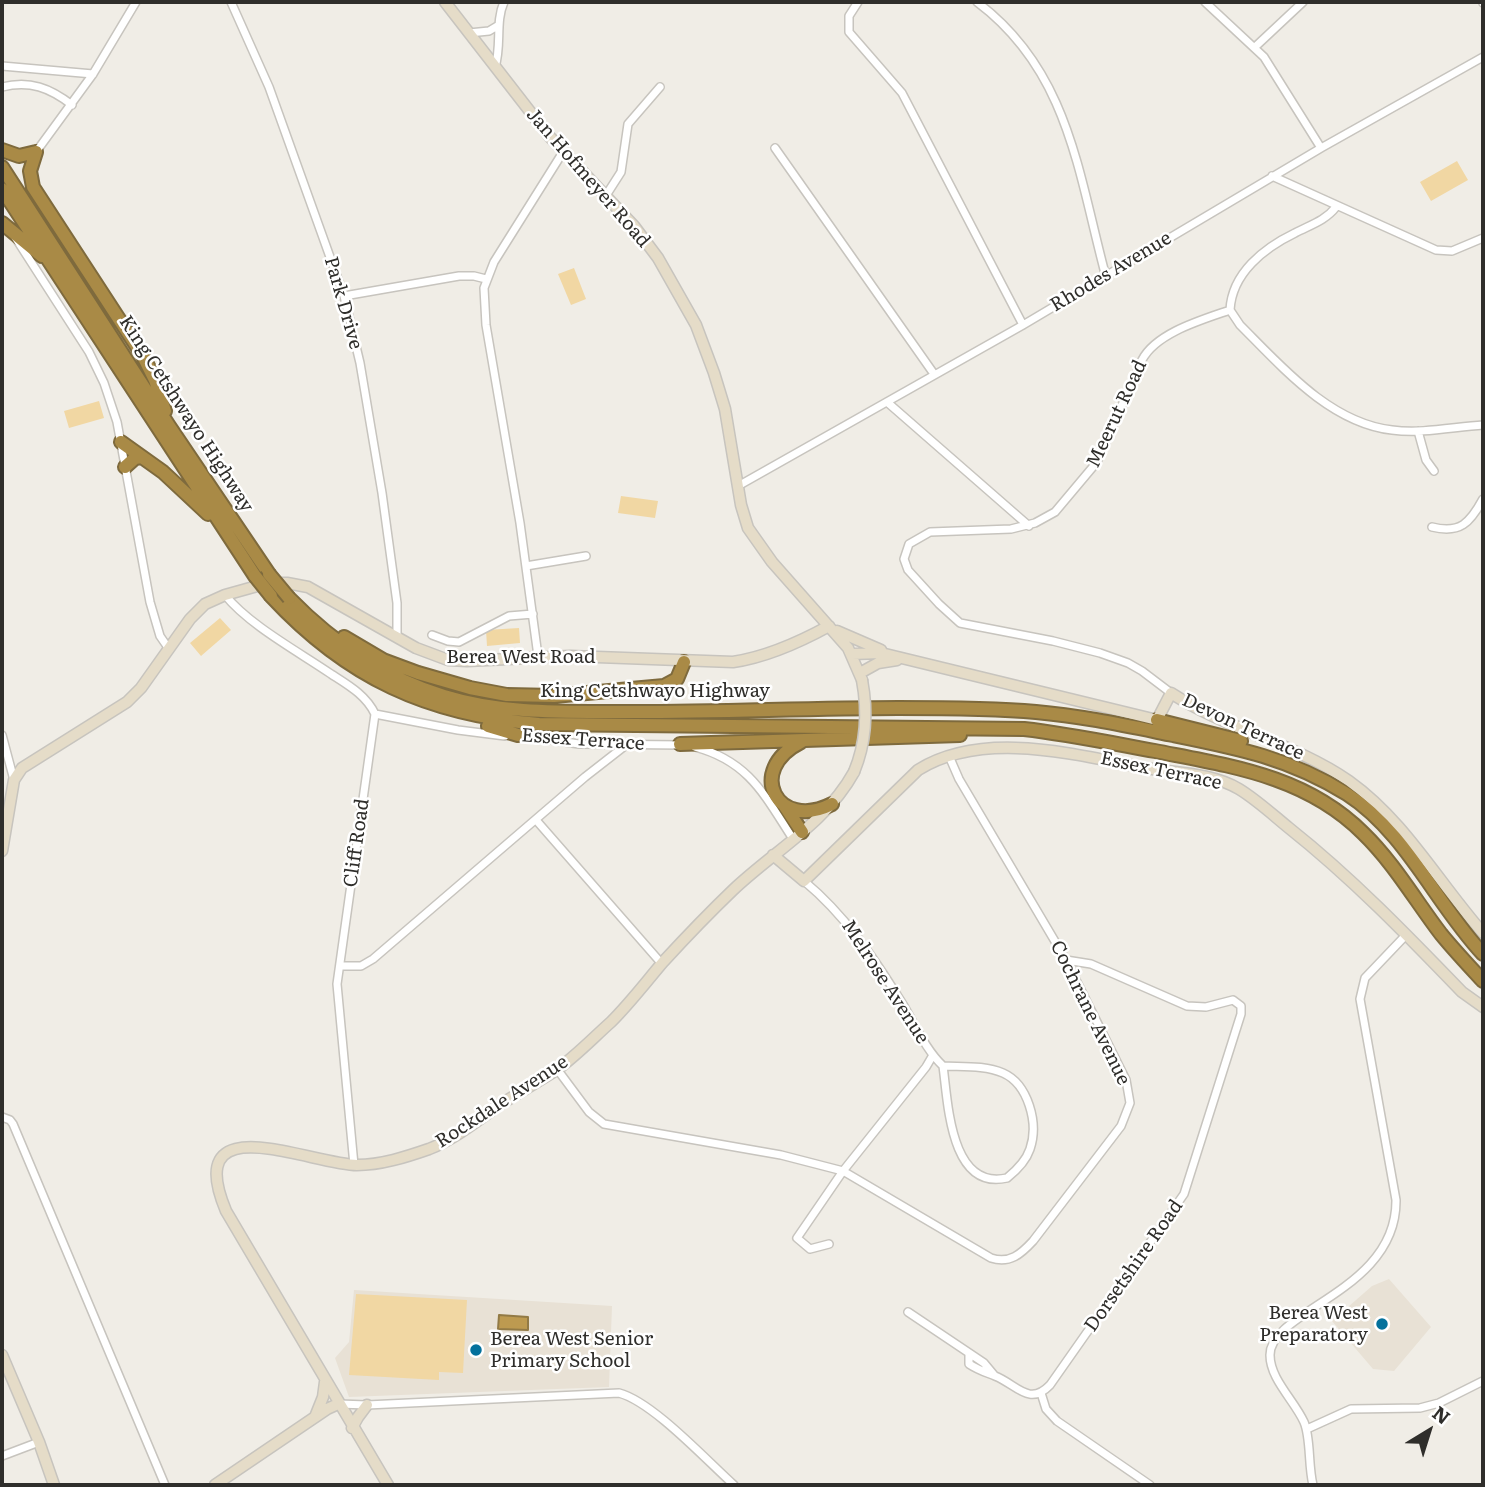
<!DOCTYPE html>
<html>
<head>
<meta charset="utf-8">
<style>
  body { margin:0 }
  #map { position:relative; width:1485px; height:1487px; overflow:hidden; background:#f0ede6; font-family:Literata,serif }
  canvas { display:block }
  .frame { position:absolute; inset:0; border:4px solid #2f2e2b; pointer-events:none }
  .north { position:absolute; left:1394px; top:1396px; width:70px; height:70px; -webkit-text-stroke:5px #fff; paint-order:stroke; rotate:38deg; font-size:19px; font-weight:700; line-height:28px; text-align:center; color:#2f2e2b }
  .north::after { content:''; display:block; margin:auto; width:24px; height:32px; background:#2f2e2b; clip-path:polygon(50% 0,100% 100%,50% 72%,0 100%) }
</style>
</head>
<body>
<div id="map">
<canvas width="1485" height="1487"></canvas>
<div class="frame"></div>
<div class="north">N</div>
</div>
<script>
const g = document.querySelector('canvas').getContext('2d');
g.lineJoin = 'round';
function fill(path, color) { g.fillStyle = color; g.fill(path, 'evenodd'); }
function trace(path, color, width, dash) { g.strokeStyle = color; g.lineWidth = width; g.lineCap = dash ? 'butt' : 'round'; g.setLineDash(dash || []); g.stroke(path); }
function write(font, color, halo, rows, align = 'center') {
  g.font = font + ' Literata,serif'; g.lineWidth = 5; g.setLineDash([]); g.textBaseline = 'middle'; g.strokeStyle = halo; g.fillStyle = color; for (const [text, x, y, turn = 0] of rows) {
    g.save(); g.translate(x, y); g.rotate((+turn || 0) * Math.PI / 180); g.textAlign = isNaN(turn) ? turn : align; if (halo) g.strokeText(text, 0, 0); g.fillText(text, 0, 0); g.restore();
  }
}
fill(new Path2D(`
  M 1389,1279 L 1431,1327 L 1394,1371 L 1373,1369 L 1332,1321 L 1372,1286 Z
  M 354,1290 L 612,1306 L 609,1387 L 349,1397 L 335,1358 L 349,1342 Z`), '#e8e1d5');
fill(new Path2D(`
  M 1457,161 L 1468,180 L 1431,201 L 1420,182 Z
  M 574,268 L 586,299 L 571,305 L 558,274 Z
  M 99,401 L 104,418 L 69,428 L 64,411 Z
  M 621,496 L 658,501 L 655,518 L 618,513 Z
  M 220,618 L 231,630 L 201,656 L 190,643 Z
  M 519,628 L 520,643 L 487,646 L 486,630 Z
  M 356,1294 L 467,1300 L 463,1373 L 439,1372 L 439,1380 L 349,1375 Z`), '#f1d7a3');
const water = new Path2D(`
  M 499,1315 L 528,1317 L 528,1330 L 498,1329 Z`);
fill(water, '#bd9a50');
trace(water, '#927a45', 2);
const street = new Path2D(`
  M 231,2 L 269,87 L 344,296 L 360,363 L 382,493 L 397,603 L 397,638
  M 858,2 L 849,16 L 849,32 L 902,93 L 1023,325
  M 977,2 C 1069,71 1078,173 1106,277
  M 1205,2 L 1264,57 L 1321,148
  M 1483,2 L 1483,3
  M 469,33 L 489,31 L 499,25
  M 1255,47 L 1303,2
  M 2,66 L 93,74
  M 495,67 C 502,45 495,22 504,2
  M 2,87 C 30,80 50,88 72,105
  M 775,148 L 934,374
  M 36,152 L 93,74 L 136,2
  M 1272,176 L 1436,250 L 1452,251 L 1483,238
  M 605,197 L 621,172 L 628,124 L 660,87
  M 15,237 L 89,352 L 104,383 L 117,422 L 150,602 L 160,636 L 169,649
  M 344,296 L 459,276 L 474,276 L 486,279
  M 1230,310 L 1240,325 C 1282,367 1330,423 1392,430 C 1422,434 1453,427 1483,425
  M 1230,310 C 1232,273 1264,248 1295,233 C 1310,225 1325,221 1336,207
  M 887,402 L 1029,526
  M 1418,431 L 1426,460 L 1434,471
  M 738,486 L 1023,325 L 1321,148 L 1483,57
  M 1432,527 C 1460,534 1470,523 1483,499
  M 526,566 L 586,556
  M 225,595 C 249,625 299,652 331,674 C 348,685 366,695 375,714 L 337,984 L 354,1165
  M 432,635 L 448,641 L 459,642 L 509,616 L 533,614
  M 538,656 L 520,523 L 486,325 L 484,288 L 494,262 L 563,152
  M 1171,693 L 1142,671 L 1128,663 L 1100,653 L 1053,641 L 960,623 L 939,604 L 908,570 L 904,559 L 909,544 L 930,532 L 1011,529 L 1035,523 L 1055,512 L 1097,462 L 1142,360 C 1156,333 1201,320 1230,310
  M 375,714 L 458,730 L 505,736
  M 2,735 L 14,780
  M 517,735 L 579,744 L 683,745
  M 695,747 C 749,761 765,796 793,839
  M 536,820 L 662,964
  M 804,881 C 845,915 874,958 902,1003 C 915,1024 925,1049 943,1066
  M 340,966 L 361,966 L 373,959 L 585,777 L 626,745
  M 943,1066 C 962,1067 985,1065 1003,1073 C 1028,1084 1039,1123 1030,1149 C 1026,1161 1017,1170 1007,1178 C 950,1191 948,1102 943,1066 Z
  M 557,1069 L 589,1112 L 604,1124 L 781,1155 L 843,1171 L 991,1258 C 1010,1264 1021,1254 1033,1241 L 1121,1126 L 1130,1103 L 1126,1080 L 1066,960 L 959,779 L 949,756
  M 2,1117 L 10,1120 L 13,1124 L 165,1485
  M 829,1244 L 810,1249 L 797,1238 L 843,1171 L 926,1067 L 933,1055
  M 908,1312 L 984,1363 L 994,1375
  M 969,1355 L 969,1364 C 978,1370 985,1372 995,1376 C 1016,1384 1029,1407 1050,1385 L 1184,1194 L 1241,1014 L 1241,1006 L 1233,1000 L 1206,1007 L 1187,1006 L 1091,964 L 1066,960
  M 1041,1393 L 1046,1409 L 1057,1421 L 1150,1485
  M 339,1404 L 367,1405 L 619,1393 C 653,1402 706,1460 734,1485
  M 1307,1429 L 1351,1409 L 1420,1408 L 1439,1403 L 1483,1381
  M 2,1456 L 39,1442
  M 1313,1485 C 1308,1465 1311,1438 1304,1422 C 1294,1400 1270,1379 1270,1355 C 1270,1310 1397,1291 1396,1200 L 1360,999 L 1365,978 L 1406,935`);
const secondary = new Path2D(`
  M 445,2 L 549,136 L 634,226 L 658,258 L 696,325 L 714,373 L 725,409 L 741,505 L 748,528 L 772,562 L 848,648 L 862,680
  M 837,631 L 881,650
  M 852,654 L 881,653 L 1157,720 L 1171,693 C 1226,729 1294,743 1349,781 C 1405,821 1438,882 1483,933
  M 860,673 L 878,663 L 897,660
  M 2,851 L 14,780 L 22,768 L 127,702 L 141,688 L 190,619 L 205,604 L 225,595 L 268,583 L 287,583 L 308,587 L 416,648 L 448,660 L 467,661 L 570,656 L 733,662 C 767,657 798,643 829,626
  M 773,855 L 804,881 L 918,770 C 984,729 1076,755 1146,768 C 1176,773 1212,773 1239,789 C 1257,800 1273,815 1289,828 C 1352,878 1407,935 1462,992 L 1483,1007
  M 2,1355 L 39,1442 L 54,1485
  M 315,1417 L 323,1397 L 325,1382
  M 352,1428 L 358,1417 L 367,1405
  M 215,1485 L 327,1409 L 338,1404
  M 388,1485 L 226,1211 C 181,1104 309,1164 357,1165 C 381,1165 406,1157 429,1149 C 455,1139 478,1120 501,1104 C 519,1093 537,1082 555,1071 C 575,1057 593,1038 611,1022 C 630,1003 646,982 663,962 C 686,937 709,913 733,890 C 774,851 826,823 854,772`);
const highway = new Path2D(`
  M 2,150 L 19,156 L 36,152
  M 36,152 L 30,171 L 33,187 L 143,356 L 155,380 L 165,411
  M 2,167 L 169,426 L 269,574
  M 2,189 L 255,576
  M 2,223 L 42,256
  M 121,442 L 163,472 L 208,514
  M 125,467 L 135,458 L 142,457
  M 271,596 C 347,678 428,715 539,724 L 1024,729 C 1068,734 1111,743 1155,751 C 1231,766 1306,776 1363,833 C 1394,863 1415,900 1441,934 C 1454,950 1469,966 1483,981
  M 289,598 C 332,642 384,678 444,696 C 499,713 556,712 614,712 C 708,713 803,708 898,708 C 944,708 991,708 1036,712 C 1082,716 1128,726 1173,735 C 1238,748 1289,758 1347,794 C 1406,832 1436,904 1483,954
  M 344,637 L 383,660 L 418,673 L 470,688 L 507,695 L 554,696 L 664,686 L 677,679 L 684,662
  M 1157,720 L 1241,741
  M 488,726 L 518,735
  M 801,742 C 745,770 777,832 832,804
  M 680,744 L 960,735
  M 784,805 L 802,832`);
trace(street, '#c7c4be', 10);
trace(secondary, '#c7c4be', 13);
trace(highway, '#7e6a3d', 16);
trace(street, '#fff', 7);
trace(secondary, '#e5dcc8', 10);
trace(highway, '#a98a46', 12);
const secondaryBridge = new Path2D(`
  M 854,772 C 866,743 868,712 862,680`);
const highwayBridge = new Path2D(`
  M 269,574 L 289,598
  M 255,576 L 271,596`);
trace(secondaryBridge, '#c7c4be', 13, []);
trace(highwayBridge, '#7e6a3d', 16, []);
trace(secondaryBridge, '#e5dcc8', 10);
trace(highwayBridge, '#a98a46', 12);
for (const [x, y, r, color] of [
  [1382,1324,7,"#04719c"],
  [476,1350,7,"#04719c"]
]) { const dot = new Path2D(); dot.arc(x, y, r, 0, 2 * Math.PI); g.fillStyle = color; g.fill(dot); trace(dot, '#fff', 2.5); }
write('19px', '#2f2e2b', '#fff', [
  ["Jan Hofmeyer Road",588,178,49],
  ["Rhodes Avenue",1111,272,-31],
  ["Park Drive",343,303,74],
  ["King Cetshwayo Highway",186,414,57],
  ["Meerut Road",1117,414,-65],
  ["Berea West Road",521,657],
  ["King Cetshwayo Highway",655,691],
  ["Devon Terrace",1243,727,25],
  ["Essex Terrace",583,740,4],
  ["Essex Terrace",1161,771,12],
  ["Cliff Road",357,843,-82],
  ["Melrose Avenue",885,982,57],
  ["Cochrane Avenue",1090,1013,64],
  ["Rockdale Avenue",502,1102,-33],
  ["Dorsetshire Road",1134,1266,-55]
]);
write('19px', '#2f2e2b', '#fff', [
  ["Berea West",1368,1313],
  ["Preparatory",1368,1335],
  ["Berea West Senior",490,1339,"left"],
  ["Primary School",490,1361,"left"]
], 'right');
</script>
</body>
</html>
